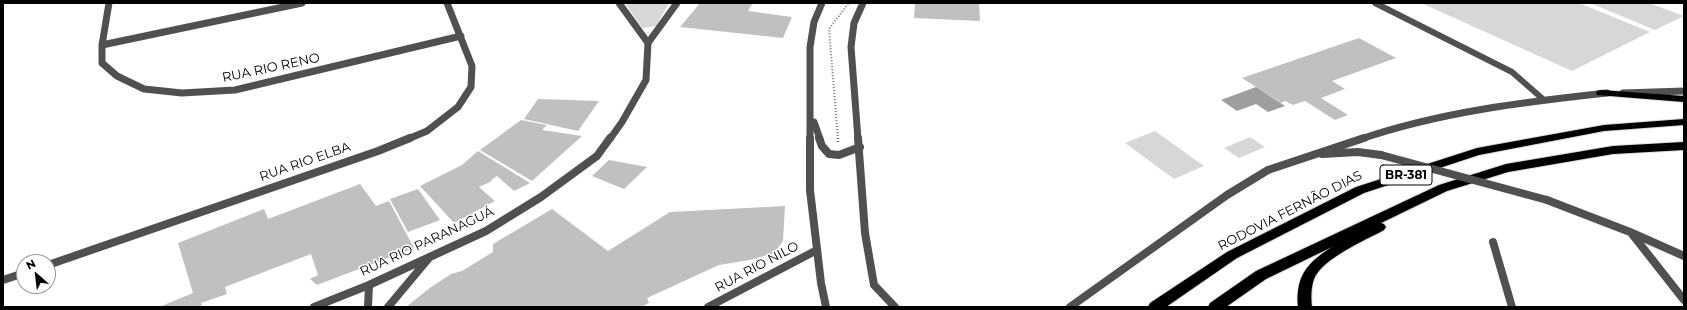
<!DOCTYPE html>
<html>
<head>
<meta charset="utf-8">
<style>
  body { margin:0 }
  #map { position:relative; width:1687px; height:310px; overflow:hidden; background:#fff; font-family:Montserrat,sans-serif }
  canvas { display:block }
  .frame { position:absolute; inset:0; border:4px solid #000; pointer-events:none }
  .north { position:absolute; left:16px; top:254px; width:40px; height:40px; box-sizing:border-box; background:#fff; border:1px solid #999; border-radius:50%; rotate:332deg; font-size:11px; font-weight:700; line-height:16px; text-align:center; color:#000 }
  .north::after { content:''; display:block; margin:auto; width:14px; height:18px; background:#000; clip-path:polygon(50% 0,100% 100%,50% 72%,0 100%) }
</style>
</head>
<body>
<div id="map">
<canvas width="1687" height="310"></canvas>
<div class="frame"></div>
<div class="north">N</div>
</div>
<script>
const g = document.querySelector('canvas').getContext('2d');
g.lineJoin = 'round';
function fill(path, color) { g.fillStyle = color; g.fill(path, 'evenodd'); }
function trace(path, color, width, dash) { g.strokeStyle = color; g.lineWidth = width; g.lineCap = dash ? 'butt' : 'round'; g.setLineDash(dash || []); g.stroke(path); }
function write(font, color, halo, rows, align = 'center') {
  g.font = font + ' Montserrat,sans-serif'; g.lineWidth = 3; g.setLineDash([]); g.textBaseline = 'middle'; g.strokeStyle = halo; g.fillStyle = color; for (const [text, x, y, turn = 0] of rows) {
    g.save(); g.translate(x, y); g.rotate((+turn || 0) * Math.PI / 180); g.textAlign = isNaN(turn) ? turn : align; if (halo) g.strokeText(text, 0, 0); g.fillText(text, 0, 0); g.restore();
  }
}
fill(new Path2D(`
  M 625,3 L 669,3 L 656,26 L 642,28 Z
  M 1421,3 L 1579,3 L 1650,32 L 1572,71 Z
  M 1590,3 L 1649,3 L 1684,16 L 1655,30 Z
  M 1155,131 L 1204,166 L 1174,179 L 1125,143 Z
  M 1250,137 L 1265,147 L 1239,158 L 1224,148 Z`), '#d7d7d7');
fill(new Path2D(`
  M 1256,87 L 1285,106 L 1268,112 L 1256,104 L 1237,111 L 1221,100 Z`), '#9e9e9e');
fill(new Path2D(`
  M 700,3 L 753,3 L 748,11 L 792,17 L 783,38 L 680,27 Z
  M 915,3 L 979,3 L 980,21 L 914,18 Z
  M 1359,38 L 1396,58 L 1332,81 L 1345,89 L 1321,98 L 1348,115 L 1335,120 L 1305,101 L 1293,105 L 1285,101 L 1281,103 L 1242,78 Z
  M 538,99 L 599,101 L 578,131 L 524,119 Z
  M 521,120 L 547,125 L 542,130 L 582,136 L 532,181 L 480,150 Z
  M 478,151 L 530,183 L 514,191 L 497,176 L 491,180 L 492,181 L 479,187 L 495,201 L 454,223 L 420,186 L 462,165 Z
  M 609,160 L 647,167 L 624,189 L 592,176 Z
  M 360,184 L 376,206 L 389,201 L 414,248 L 317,285 L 310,279 L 318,275 L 311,254 L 225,287 L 227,294 L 201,303 L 202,307 L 159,307 L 193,293 L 178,243 L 264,209 L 268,219 Z
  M 418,189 L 440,220 L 408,232 L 390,199 Z
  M 785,206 L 783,241 L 774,253 L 750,260 L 719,265 L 647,298 L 649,303 L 641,307 L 406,307 L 431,287 L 451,274 L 462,271 L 493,252 L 493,244 L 552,209 L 608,251 L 670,212 Z`), '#c0c0c0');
const motorway = new Path2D(`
  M 1601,90 L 1684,96 L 1684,102 L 1597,95 L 1596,93 L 1597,91 Z
  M 1684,119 L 1684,125 L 1604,131 L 1479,155 L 1364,193 L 1237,258 L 1166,307 L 1148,307 L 1150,303 L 1227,252 L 1356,187 L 1477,148 L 1604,125 Z
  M 1684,142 L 1684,150 L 1613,154 L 1508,172 L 1447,191 L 1381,223 L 1384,224 L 1386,227 L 1384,230 C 1364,241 1323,258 1314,279 C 1311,288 1311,298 1312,307 L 1298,307 C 1295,276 1308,262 1332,247 L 1266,279 L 1226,307 L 1208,307 L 1210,303 L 1256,271 L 1439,185 L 1506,164 L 1613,146 Z`);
trace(motorway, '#dbdbdb', 2);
trace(new Path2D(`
  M 838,139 L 829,29 L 848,4`), '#727272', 2, [1, 2]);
trace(new Path2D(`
  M 838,138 L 838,142`), '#727272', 2.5, [1, 2]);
trace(new Path2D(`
  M 1375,3 L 1512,72 L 1544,100`), '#505050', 6);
trace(new Path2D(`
  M 109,3 L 102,45 L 102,63 L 117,76 L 144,89 L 182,93 L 235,90 L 461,36
  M 619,3 L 648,43
  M 102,45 L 302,3
  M 408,139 L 427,131 L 458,107 L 471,87 L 472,66 L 447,3
  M 610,139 L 622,122 L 646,80 L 648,43 L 677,3`), '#505050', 7);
trace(new Path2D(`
  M 1493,242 L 1512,307
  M 48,265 L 378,151 L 410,138
  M 3,280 L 24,273
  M 314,307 L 369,285 L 486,231 L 541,197 L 597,156 L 610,138
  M 368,307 L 369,285
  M 388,307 L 429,258
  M 708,307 L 817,250`), '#505050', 8);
trace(new Path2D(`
  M 1623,93 L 1684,91
  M 814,122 L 820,139
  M 810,139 L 810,47 L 814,22 L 822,3
  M 858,139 L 851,47 L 854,23 L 863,3
  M 1361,139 C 1440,112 1524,102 1607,93`), '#505050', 7);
trace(new Path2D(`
  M 810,138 L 810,190 L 821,283 L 826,307
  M 819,138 L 822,146 L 829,154 L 839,155 L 860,147
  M 858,138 L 865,233 L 874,285 L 895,307
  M 1322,154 L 1358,152 L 1381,155
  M 1547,200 L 1630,232 L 1684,256
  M 1632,234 L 1684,300
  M 1070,307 L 1227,195 L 1268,170 L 1364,138`), '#505050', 8);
fill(motorway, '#000');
trace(new Path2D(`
  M 1381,155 L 1547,200`), '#505050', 8);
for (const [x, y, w] of [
  [1406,175,52]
]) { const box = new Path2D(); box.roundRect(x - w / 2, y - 10, w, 20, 3); g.fillStyle = '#fff'; g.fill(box); trace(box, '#000', 1); }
write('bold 12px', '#000', null, [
  ["BR-381",1406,175]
]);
write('13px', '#000', '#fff', [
  ["RUA RIO RENO",271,68,-12],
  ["RUA RIO ELBA",305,162,-19],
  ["RODOVIA FERNÃO DIAS",1290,211,-27],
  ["RUA RIO PARANAGUÁ",427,242,-25],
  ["RUA RIO NILO",757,267,-28]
]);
</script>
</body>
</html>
